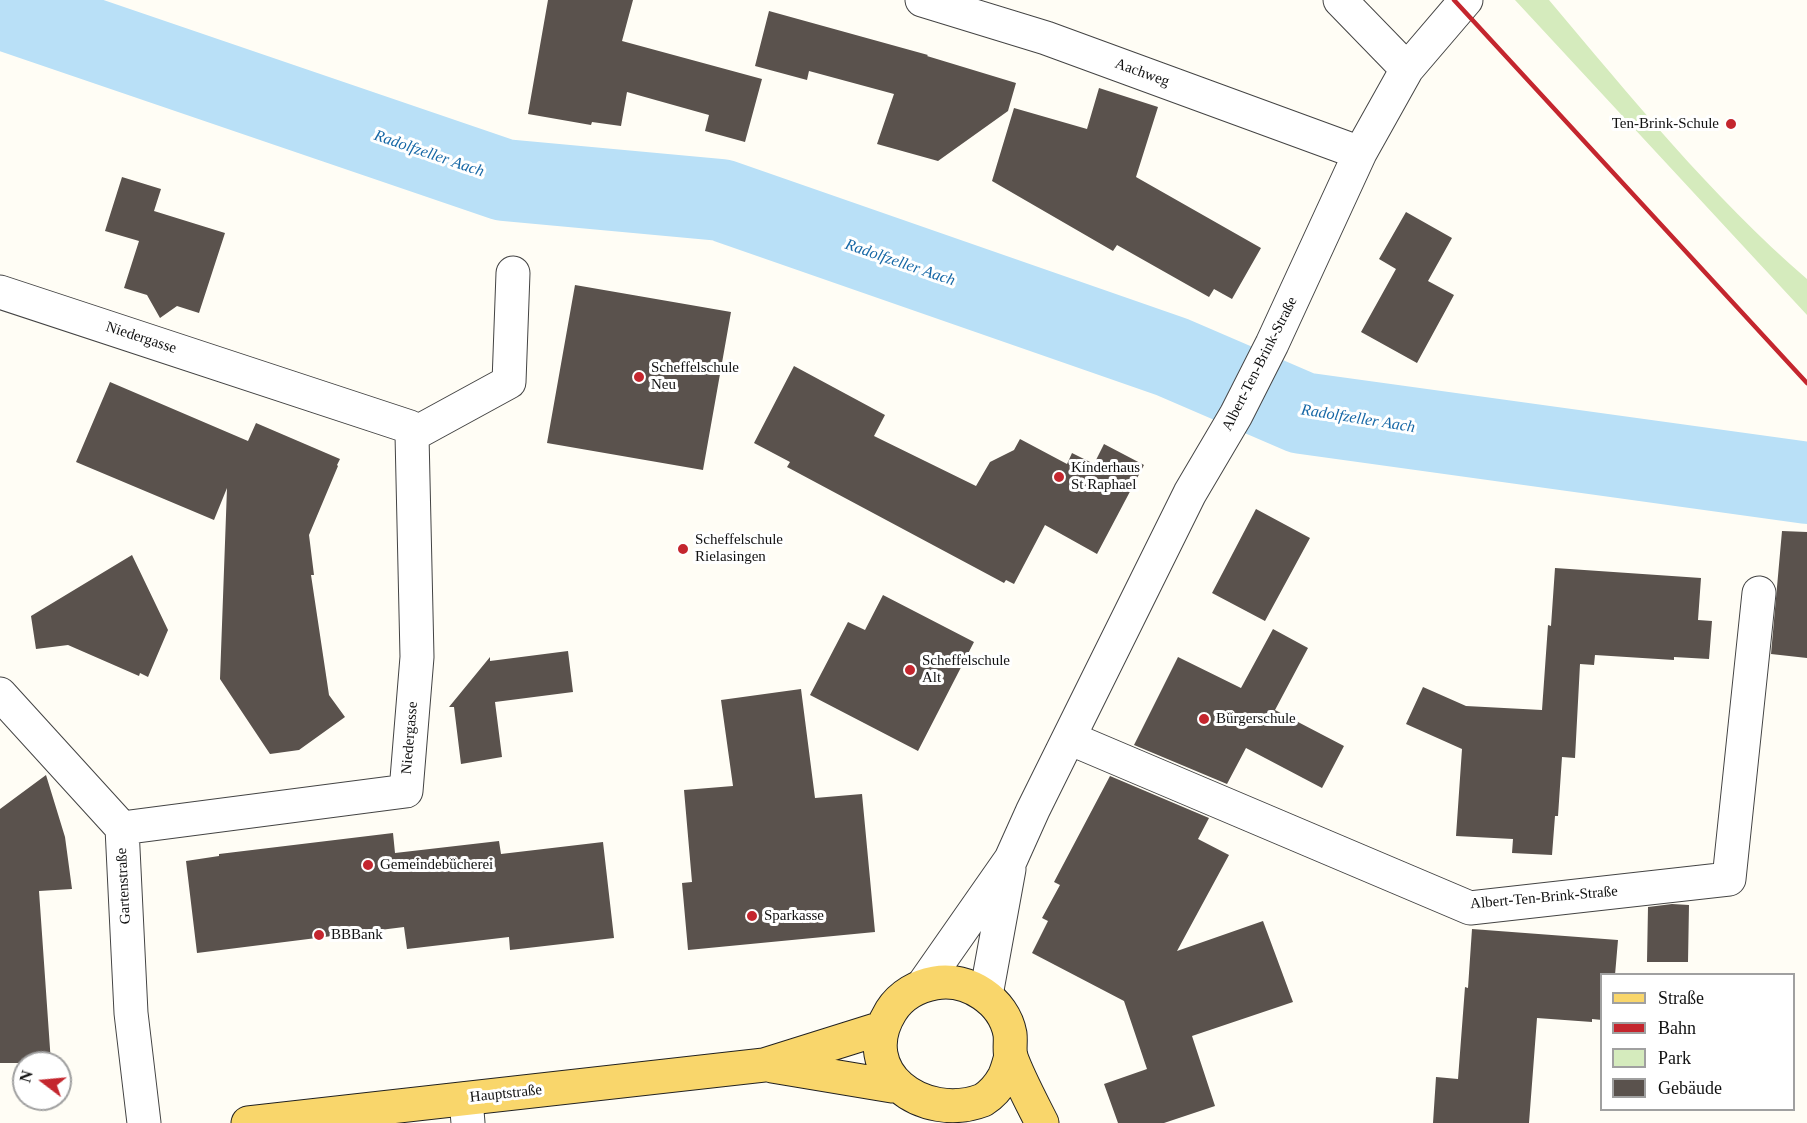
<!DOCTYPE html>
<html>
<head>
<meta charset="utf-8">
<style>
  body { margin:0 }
  #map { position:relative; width:1807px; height:1123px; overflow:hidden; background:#fffdf5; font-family:Georgia,serif }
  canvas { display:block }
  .legend { position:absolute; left:1600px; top:973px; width:195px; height:138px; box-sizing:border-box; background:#fff; border:2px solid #a0a0a0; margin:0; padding:8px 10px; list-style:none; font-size:18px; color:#111 }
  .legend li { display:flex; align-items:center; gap:12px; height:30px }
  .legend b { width:30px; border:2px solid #a0a0a0 }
  .north { position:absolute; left:12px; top:1051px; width:60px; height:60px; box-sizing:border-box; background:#fff; border:2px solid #a0a0a0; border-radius:50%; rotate:286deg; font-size:16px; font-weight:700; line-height:24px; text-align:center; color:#111 }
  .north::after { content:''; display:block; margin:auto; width:21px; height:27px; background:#c4262e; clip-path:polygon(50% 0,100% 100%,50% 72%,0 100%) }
</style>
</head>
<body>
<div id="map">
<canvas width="1807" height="1123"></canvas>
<ul class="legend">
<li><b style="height:8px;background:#f9d66b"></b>Straße</li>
<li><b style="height:8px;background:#c4262e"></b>Bahn</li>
<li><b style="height:16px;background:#d5ebbd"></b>Park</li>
<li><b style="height:16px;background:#5a524d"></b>Gebäude</li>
</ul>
<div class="north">N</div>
</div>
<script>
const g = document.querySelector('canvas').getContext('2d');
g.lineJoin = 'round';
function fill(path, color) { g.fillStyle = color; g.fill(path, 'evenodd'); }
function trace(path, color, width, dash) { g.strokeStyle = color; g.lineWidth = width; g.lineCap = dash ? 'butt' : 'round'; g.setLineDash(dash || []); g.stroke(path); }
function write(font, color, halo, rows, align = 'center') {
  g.font = font + ' Georgia,serif'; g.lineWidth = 6; g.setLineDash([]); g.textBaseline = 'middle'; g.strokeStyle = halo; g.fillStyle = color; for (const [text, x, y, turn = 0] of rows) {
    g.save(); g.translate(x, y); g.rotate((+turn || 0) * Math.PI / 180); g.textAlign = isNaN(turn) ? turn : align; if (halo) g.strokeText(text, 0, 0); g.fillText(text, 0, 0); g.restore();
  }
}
fill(new Path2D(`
  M 1515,0 L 1549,0 C 1631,97 1711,196 1807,279 L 1807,315 Z`), '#d5ebbd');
trace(new Path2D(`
  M 0,8 L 504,180 L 721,200 L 1172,357 L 1302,413 L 1807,483`), '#b9e0f7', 82);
fill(new Path2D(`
  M 548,0 L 633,0 L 622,41 L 762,79 L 745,142 L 705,131 L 709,115 L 627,92 L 621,126 L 592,122 L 591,125 L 528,114 Z
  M 769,11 L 928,55 L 927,56 L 1016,83 L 1008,111 L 938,161 L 877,144 L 894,94 L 809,71 L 807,80 L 755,66 Z
  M 1099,88 L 1158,107 L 1136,177 L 1261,248 L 1232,299 L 1214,289 L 1209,297 L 1117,245 L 1113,251 L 992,181 L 1014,108 L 1087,129 Z
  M 122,177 L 161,189 L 154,211 L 225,233 L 199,313 L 177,306 L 160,318 L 147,295 L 124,288 L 139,241 L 105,231 Z
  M 1406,212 L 1452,238 L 1428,281 L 1454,295 L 1417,363 L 1361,332 L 1396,269 L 1379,259 Z
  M 575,285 L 731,312 L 703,470 L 547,443 Z
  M 794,366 L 885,415 L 874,436 L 976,486 L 990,462 L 1014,450 L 1020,439 L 1067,464 L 1072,453 L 1094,464 L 1104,444 L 1144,465 L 1097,554 L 1045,525 L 1014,584 L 1006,580 L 1004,583 L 787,467 L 790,462 L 754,443 Z
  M 110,382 L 248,441 L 256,423 L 340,459 L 337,465 L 338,466 L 309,535 L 314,575 L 311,575 L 329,695 L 345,717 L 299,750 L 270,754 L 220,679 L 227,488 L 214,520 L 76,462 Z
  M 1256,509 L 1310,538 L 1265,621 L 1212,593 Z
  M 1782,531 L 1807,532 L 1807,658 L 1771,654 Z
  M 132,555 L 168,630 L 148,677 L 140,673 L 139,676 L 68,645 L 36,649 L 31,616 Z
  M 1555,568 L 1701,578 L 1698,620 L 1712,621 L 1709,659 L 1674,657 L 1674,660 L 1595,655 L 1594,665 L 1580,664 L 1575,758 L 1562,757 L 1558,816 L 1555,816 L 1552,855 L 1512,853 L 1513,839 L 1456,836 L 1462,749 L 1406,724 L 1423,687 L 1466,706 L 1542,710 L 1548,625 L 1551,626 Z
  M 883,595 L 974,642 L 918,751 L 810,695 L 848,622 L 865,630 Z
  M 1273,629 L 1308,648 L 1275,710 L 1344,746 L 1322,788 L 1246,748 L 1227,784 L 1134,745 L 1178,657 L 1241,688 Z
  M 568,651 L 573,692 L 495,702 L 502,757 L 461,764 L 454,707 L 449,707 L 490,657 L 490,661 Z
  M 801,689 L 815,798 L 862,794 L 875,932 L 688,950 L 682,883 L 692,882 L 684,790 L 733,786 L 721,700 Z
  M 46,775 L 65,837 L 72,889 L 39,891 L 51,1063 L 0,1063 L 0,809 Z
  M 1110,776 L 1209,818 L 1198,839 L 1229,855 L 1177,951 L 1263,921 L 1293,1002 L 1192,1036 L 1215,1106 L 1164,1123 L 1118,1123 L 1104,1084 L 1147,1069 L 1124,1001 L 1032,953 L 1048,921 L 1042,918 L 1060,885 L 1054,882 Z
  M 393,833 L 395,853 L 499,841 L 501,854 L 603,842 L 614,938 L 510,950 L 509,937 L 407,949 L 404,927 L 197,953 L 186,861 L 219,856 L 219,854 Z
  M 1672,904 L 1689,905 L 1688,962 L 1647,962 L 1648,907 Z
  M 1472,929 L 1618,940 L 1615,975 L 1602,975 L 1602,1020 L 1592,1019 L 1592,1022 L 1537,1018 L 1529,1123 L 1433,1123 L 1436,1077 L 1458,1079 L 1465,987 L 1468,988 Z`), '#5a524d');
const minor = new Path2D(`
  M 922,0 L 1046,38 L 1360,153
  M 1340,0 L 1407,69
  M 0,292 L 410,427 L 412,435 L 417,657 L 406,791 L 122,828
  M 412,435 L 509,382 L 513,273
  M 0,694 L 122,828 L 131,1013 L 144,1123
  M 1069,738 L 1470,908 L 1729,879 L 1759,593
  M 923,985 L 1011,859 L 1033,810 L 1190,493 L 1236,415 L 1272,344 L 1360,153 L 1407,69 L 1466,0
  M 986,995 L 1009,869
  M 466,1099 L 468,1123`);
const major = new Path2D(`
  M 1011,1056 C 1009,1063 1007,1071 1004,1077 C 999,1086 991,1095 983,1100 C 923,1123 853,1072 891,1011 C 901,995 918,986 935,983 C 968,977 1004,1001 1010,1034 C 1011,1042 1009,1050 1011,1057 C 1018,1077 1032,1103 1042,1123
  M 772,1066 L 892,1086
  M 248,1123 L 764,1065 L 882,1028`);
trace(minor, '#444', 35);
trace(major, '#222', 35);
trace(minor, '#fff', 33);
trace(major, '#f9d66b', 33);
trace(new Path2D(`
  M 1454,0 L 1807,383`), '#c4262e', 4.5);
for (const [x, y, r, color] of [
  [1731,124,6,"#c4262e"],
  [639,377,6,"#c4262e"],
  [1059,477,6,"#c4262e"],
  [683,549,6,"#c4262e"],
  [910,670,6,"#c4262e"],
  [1204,719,6,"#c4262e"],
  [368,865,6,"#c4262e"],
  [752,916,6,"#c4262e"],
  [319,935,6,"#c4262e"]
]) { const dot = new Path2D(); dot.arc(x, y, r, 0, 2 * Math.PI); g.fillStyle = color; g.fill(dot); trace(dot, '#fff', 2); }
write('15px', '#111', '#fff', [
  ["Aachweg",1142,73,20],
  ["Niedergasse",141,338,18],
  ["Albert-Ten-Brink-Straße",1260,364,-63],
  ["Niedergasse",410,738,-85],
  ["Gartenstraße",124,886,-93],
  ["Albert-Ten-Brink-Straße",1544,898,-5],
  ["Hauptstraße",506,1094,-6]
]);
write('15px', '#111', '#fff', [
  ["Ten-Brink-Schule",1719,124,"right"],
  ["Scheffelschule",651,368],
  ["Neu",651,385],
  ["Kinderhaus",1071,468],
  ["St Raphael",1071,485],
  ["Scheffelschule",695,540],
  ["Rielasingen",695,557],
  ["Scheffelschule",922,661],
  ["Alt",922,678],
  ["Bürgerschule",1216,719],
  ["Gemeindebücherei",380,865],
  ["Sparkasse",764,916],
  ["BBBank",331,935]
], 'left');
write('italic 16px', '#1768a6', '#fff', [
  ["Radolfzeller Aach",429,154,19],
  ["Radolfzeller Aach",900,263,19],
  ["Radolfzeller Aach",1358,419,9]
]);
</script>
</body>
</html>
